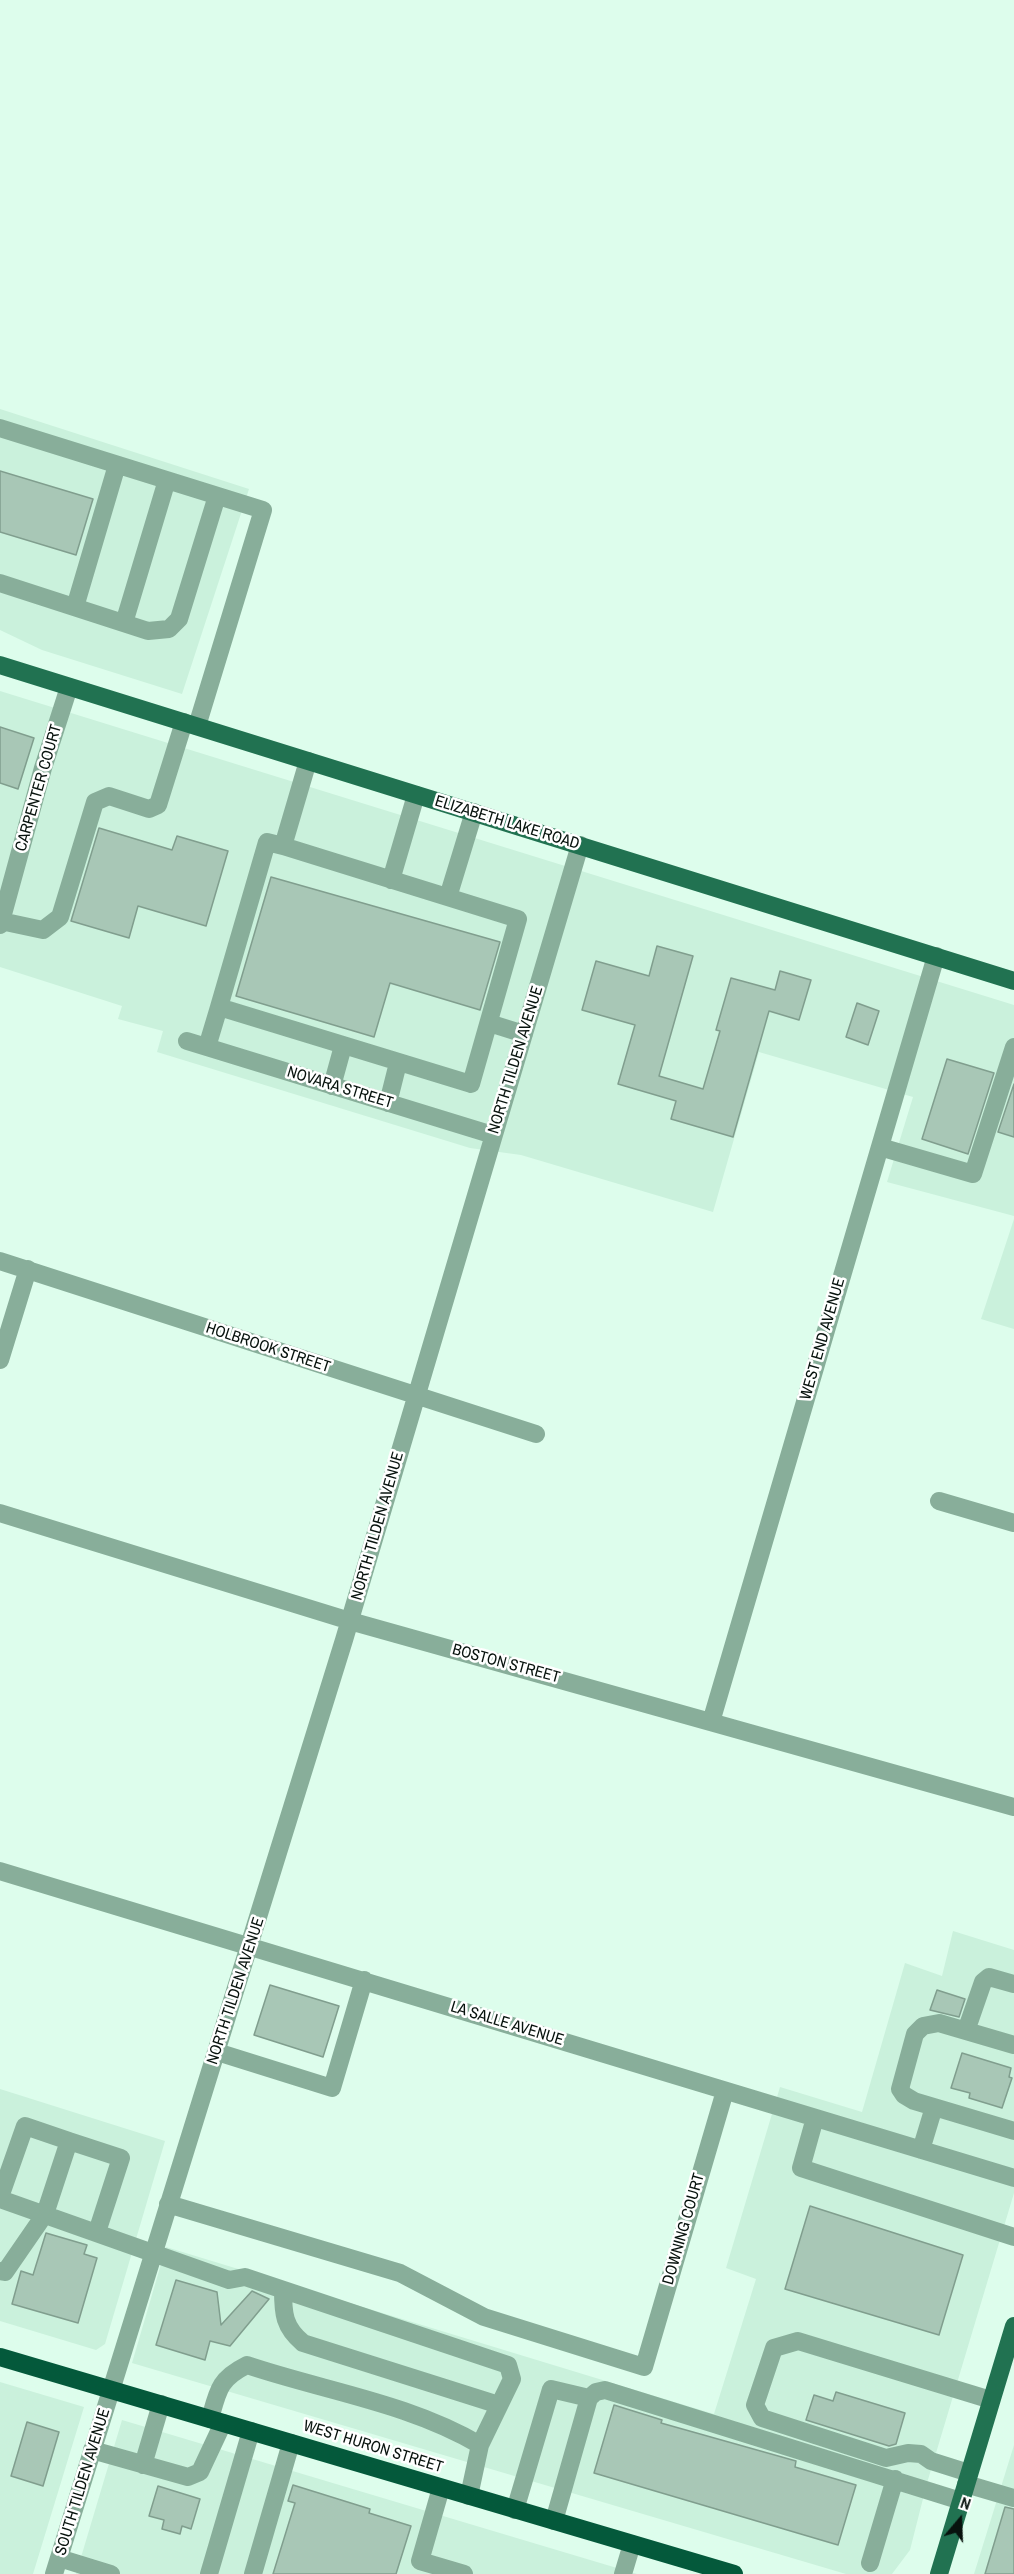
<!DOCTYPE html>
<html>
<head>
<meta charset="utf-8">
<style>
  body { margin:0 }
  #map { position:relative; width:1014px; height:2574px; overflow:hidden; background:#ddfdec; font-family:"Archivo Narrow",sans-serif }
  canvas { display:block }
  .north { position:absolute; left:930px; top:2490px; width:60px; height:60px; -webkit-text-stroke:4px #fff; paint-order:stroke; rotate:19deg; font-size:16px; font-weight:700; line-height:24px; text-align:center; color:#07120d }
  .north::after { content:''; display:block; margin:auto; width:21px; height:27px; background:#07120d; clip-path:polygon(50% 0,100% 100%,50% 72%,0 100%) }
</style>
</head>
<body>
<div id="map">
<canvas width="1014" height="2574"></canvas>
<div class="north">N</div>
</div>
<script>
const g = document.querySelector('canvas').getContext('2d');
g.lineJoin = 'round';
function fill(path, color) { g.fillStyle = color; g.fill(path, 'evenodd'); }
function trace(path, color, width, dash) { g.strokeStyle = color; g.lineWidth = width; g.lineCap = dash ? 'butt' : 'round'; g.setLineDash(dash || []); g.stroke(path); }
function write(font, color, halo, rows, align = 'center') {
  g.font = font + ' "Archivo Narrow",sans-serif'; g.lineWidth = 5; g.setLineDash([]); g.textBaseline = 'middle'; g.strokeStyle = halo; g.fillStyle = color; for (const [text, x, y, turn = 0] of rows) {
    g.save(); g.translate(x, y); g.rotate((+turn || 0) * Math.PI / 180); g.textAlign = isNaN(turn) ? turn : align; if (halo) g.strokeText(text, 0, 0); g.fillText(text, 0, 0); g.restore();
  }
}
fill(new Path2D(`
  M 0,409 L 249,489 L 182,694 L 42,650 L 0,630 Z
  M 0,691 L 1014,1005 L 1014,1216 L 887,1182 L 913,1097 L 759,1052 L 713,1212 L 521,1155 L 470,1148 L 157,1052 L 163,1031 L 118,1019 L 122,1006 L 0,967 Z
  M 1014,1219 L 1014,1329 L 981,1319 Z
  M 953,1931 L 1014,1950 L 1014,2193 L 927,2483 L 910,2550 L 892,2574 L 846,2574 L 132,2363 L 166,2247 L 714,2414 L 756,2279 L 726,2268 L 780,2087 L 862,2112 L 905,1963 L 942,1976 Z
  M 0,2089 L 165,2141 L 105,2344 L 96,2350 L 0,2321 Z
  M 0,2382 L 84,2407 L 33,2574 L 0,2574 Z
  M 122,2420 L 637,2574 L 76,2574 Z
  M 1014,2445 L 1014,2574 L 974,2574 Z`), '#caf1dc');
const building = new Path2D(`
  M 0,471 L 93,499 L 76,555 L 0,532 Z
  M 0,727 L 34,738 L 18,789 L 0,783 Z
  M 99,828 L 172,850 L 177,836 L 228,851 L 206,926 L 138,906 L 129,938 L 71,921 Z
  M 271,877 L 500,942 L 480,1010 L 390,983 L 374,1037 L 236,996 Z
  M 657,946 L 693,956 L 659,1076 L 703,1089 L 720,1031 L 716,1030 L 731,978 L 775,990 L 780,971 L 811,980 L 799,1020 L 769,1011 L 733,1137 L 671,1119 L 676,1101 L 618,1084 L 635,1025 L 582,1010 L 596,961 L 649,976 Z
  M 857,1003 L 879,1011 L 868,1045 L 846,1037 Z
  M 947,1059 L 994,1073 L 968,1154 L 922,1139 Z
  M 1014,1084 L 1014,1137 L 998,1132 Z
  M 270,1985 L 339,2006 L 323,2057 L 254,2035 Z
  M 937,1990 L 965,1999 L 959,2017 L 930,2010 Z
  M 962,2053 L 1011,2068 L 1009,2077 L 1012,2078 L 1002,2108 L 969,2098 L 970,2093 L 951,2088 Z
  M 810,2206 L 963,2255 L 939,2335 L 785,2289 Z
  M 46,2233 L 87,2245 L 84,2254 L 97,2258 L 78,2323 L 12,2304 L 21,2271 L 33,2275 Z
  M 176,2280 L 217,2292 L 221,2325 L 252,2291 L 269,2299 L 230,2346 L 210,2341 L 205,2360 L 156,2345 Z
  M 836,2392 L 905,2413 L 896,2444 L 889,2446 L 806,2420 L 814,2395 L 833,2401 Z
  M 614,2405 L 662,2420 L 661,2423 L 796,2461 L 795,2467 L 856,2485 L 838,2545 L 594,2473 Z
  M 27,2422 L 59,2432 L 43,2486 L 11,2476 Z
  M 293,2485 L 370,2509 L 369,2513 L 411,2526 L 396,2574 L 273,2574 L 295,2503 L 288,2501 Z
  M 158,2486 L 200,2499 L 191,2529 L 182,2526 L 180,2534 L 162,2529 L 164,2520 L 149,2516 Z
  M 1005,2507 L 1014,2509 L 1014,2574 L 985,2574 Z`);
fill(building, '#a8c7b6');
trace(building, '#809e8e', 1.5);
trace(new Path2D(`
  M 0,428 L 263,510 L 197,726
  M 0,583 L 148,631 L 169,629 L 179,619 L 217,496
  M 75,607 L 117,465
  M 124,623 L 167,480
  M 283,846 L 518,919 L 471,1084 L 219,1007 L 267,842 L 283,846 L 308,761
  M 391,880 L 416,795
  M 448,897 L 474,812
  M 1,921 L 43,930 L 60,917 L 95,802 L 109,796 L 149,809 L 158,805 L 184,722
  M 0,925 L 43,768 L 69,687
  M 489,1023 L 524,1034
  M 187,1041 L 493,1135
  M 207,1047 L 219,1007
  M 332,1086 L 343,1046
  M 388,1103 L 398,1063
  M 880,1147 L 973,1174 L 1014,1047
  M 0,1261 L 536,1434
  M 0,1360 L 28,1269
  M 939,1501 L 1014,1523
  M 0,1513 L 350,1621 L 1014,1807
  M 711,1722 L 936,956
  M 0,1871 L 1014,2178
  M 966,2031 L 983,1982 L 989,1977 L 1014,1984
  M 1014,2045 L 939,2023 L 923,2026 L 915,2034 L 900,2089 L 904,2095 L 914,2101 L 1014,2131
  M 217,2052 L 332,2088 L 364,1980
  M 815,2118 L 801,2168 L 1014,2237
  M 921,2150 L 934,2107
  M 0,2197 L 25,2126 L 69,2141
  M 0,2199 L 229,2280 L 245,2277 L 508,2365 L 512,2379 L 480,2445
  M 168,2204 L 400,2273 L 484,2317 L 644,2367 L 725,2091
  M 0,2271 L 5,2272 L 45,2214 L 69,2141 L 121,2158 L 97,2232
  M 283,2290 C 283,2314 284,2327 303,2343 L 499,2405
  M 210,2419 C 218,2390 219,2379 247,2365 C 324,2391 409,2403 480,2445 L 469,2496
  M 92,2450 L 188,2477 L 200,2472 L 223,2423
  M 143,2465 L 161,2404
  M 969,2473 L 931,2461 L 921,2454 L 908,2453 L 886,2458 L 762,2418 L 755,2405 L 774,2348 L 798,2341 L 991,2400
  M 966,2484 L 1014,2498
  M 441,2488 L 420,2561 L 464,2574
  M 515,2510 L 551,2389 L 589,2398
  M 554,2521 L 589,2398 L 596,2392 L 605,2390 L 961,2501
  M 59,2558 L 111,2574
  M 870,2563 L 895,2479
  M 54,2574 L 344,1640 L 580,845
  M 209,2574 L 251,2431
  M 253,2574 L 291,2443
  M 623,2574 L 632,2544`), '#88ae9a', 18);
trace(new Path2D(`
  M 0,665 L 1014,981
  M 939,2574 L 1014,2326`), '#217251', 18);
trace(new Path2D(`
  M 0,2357 L 734,2574`), '#04593b', 18);
write('16px', '#07120d', '#fff', [
  ["CARPENTER COURT",39,788,-74],
  ["ELIZABETH LAKE ROAD",507,823,17],
  ["NORTH TILDEN AVENUE",516,1060,-73],
  ["NOVARA STREET",340,1088,17],
  ["WEST END AVENUE",823,1339,-74],
  ["HOLBROOK STREET",268,1348,18],
  ["NORTH TILDEN AVENUE",378,1526,-74],
  ["BOSTON STREET",506,1664,15],
  ["NORTH TILDEN AVENUE",236,1991,-72],
  ["LA SALLE AVENUE",507,2024,17],
  ["DOWNING COURT",684,2229,-74],
  ["WEST HURON STREET",373,2447,17],
  ["SOUTH TILDEN AVENUE",83,2482,-73]
]);
</script>
</body>
</html>
